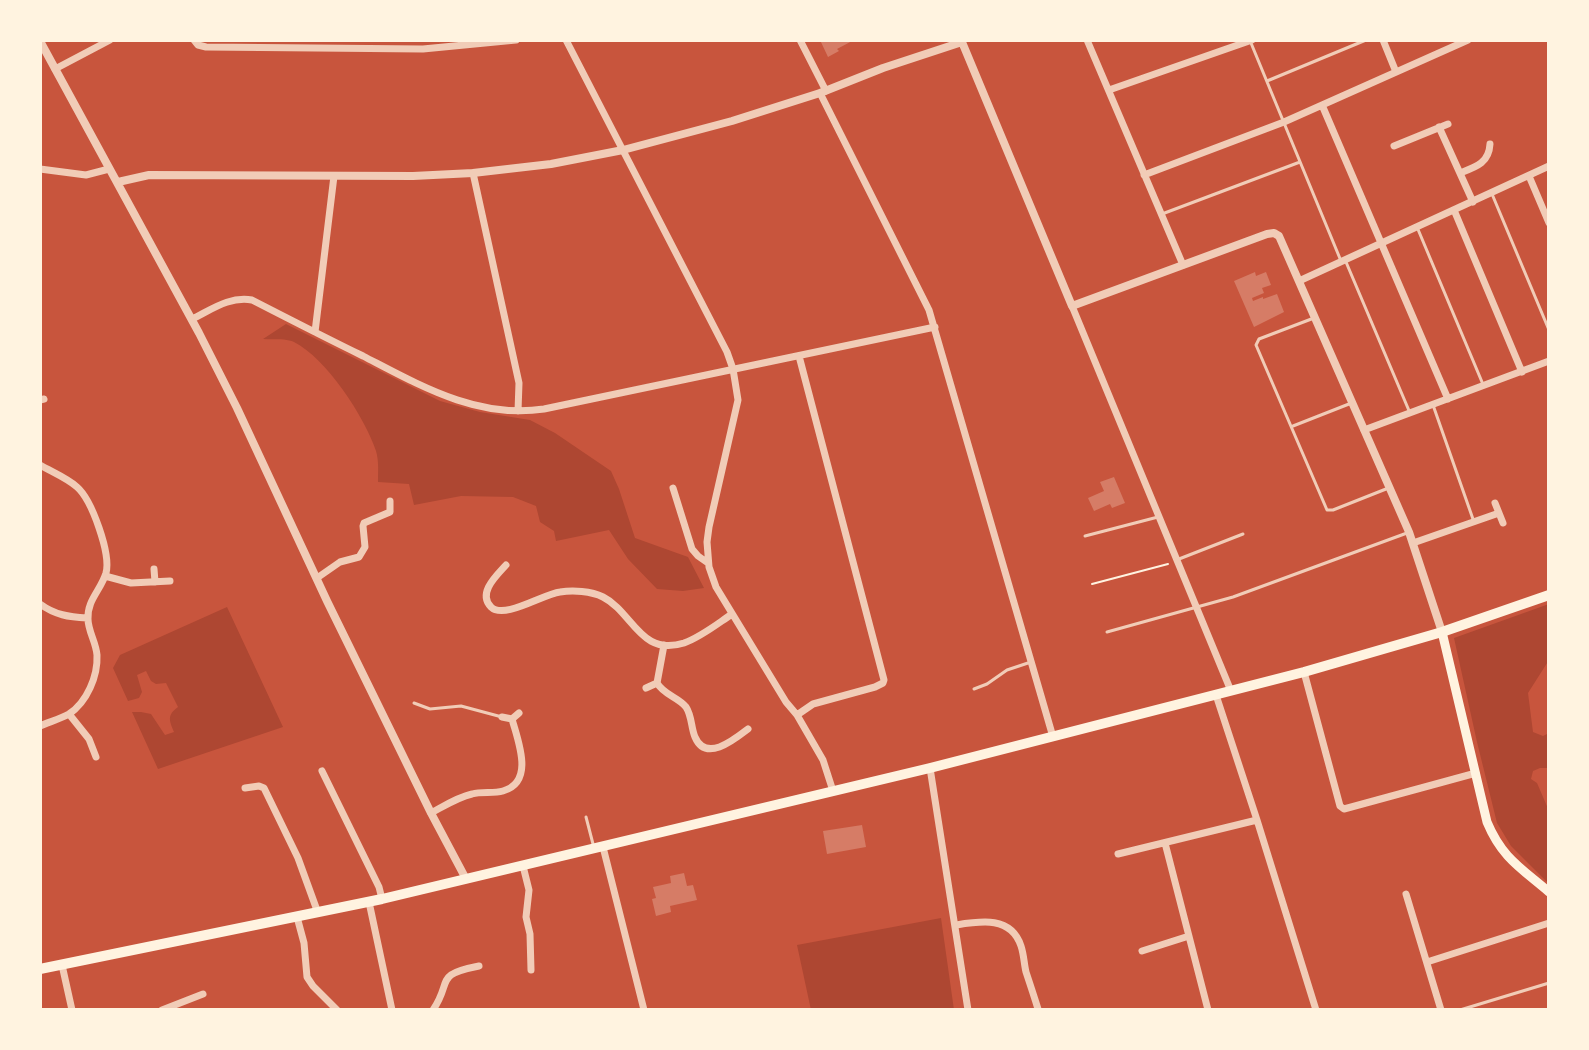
<!DOCTYPE html>
<html>
<head>
<meta charset="utf-8">
<style>
  body { margin:0 }
  #map { position:relative; width:1589px; height:1050px; overflow:hidden; background:#c8553d; font-family:"PT Sans",sans-serif }
  canvas { display:block }
  .frame { position:absolute; inset:0; border:42px solid #fff3e0; pointer-events:none }
</style>
</head>
<body>
<div id="map">
<canvas width="1589" height="1050"></canvas>
<div class="frame"></div>
</div>
<script>
const g = document.querySelector('canvas').getContext('2d');
g.lineJoin = 'round';
function fill(path, color) { g.fillStyle = color; g.fill(path, 'evenodd'); }
function trace(path, color, width, dash) { g.strokeStyle = color; g.lineWidth = width; g.lineCap = dash ? 'butt' : 'round'; g.setLineDash(dash || []); g.stroke(path); }
fill(new Path2D(`
  M 286,324 L 440,401 L 480,412 L 530,420 L 555,433 L 611,471 L 619,489 L 635,538 L 688,557 L 704,588 L 683,591 L 657,589 L 628,559 L 609,530 L 556,541 L 554,531 L 540,522 L 536,506 L 513,497 L 461,496 L 414,505 L 409,484 L 378,482 C 378,472 379,461 376,451 C 365,417 326,358 294,342 C 285,338 272,340 263,339 Z
  M 1549,604 L 1549,660 L 1528,693 L 1533,732 L 1543,736 L 1549,733 L 1549,768 L 1540,768 L 1533,771 L 1531,779 L 1537,783 L 1549,811 L 1549,884 L 1511,846 L 1497,823 L 1477,742 L 1454,638 Z
  M 227,607 L 283,727 L 158,769 L 132,712 L 141,712 L 151,714 L 165,735 L 174,732 C 169,720 167,715 178,707 L 166,683 L 156,684 L 151,681 L 146,671 L 137,675 L 142,692 L 139,698 L 128,701 L 113,668 L 120,655 Z
  M 941,918 L 954,1010 L 811,1010 L 797,945 Z`), '#ae4732');
fill(new Path2D(`
  M 820,40 L 854,40 L 837,49 L 839,51 L 828,57 Z
  M 1255,272 L 1256,276 L 1266,272 L 1271,285 L 1262,288 L 1264,293 L 1252,298 L 1253,301 L 1263,297 L 1263,299 L 1277,294 L 1284,312 L 1254,327 L 1234,281 Z
  M 1114,477 L 1125,503 L 1112,508 L 1110,504 L 1094,511 L 1088,498 L 1104,491 L 1100,482 Z
  M 862,825 L 866,847 L 827,854 L 823,831 Z
  M 684,873 L 687,886 L 693,885 L 697,900 L 670,906 L 671,912 L 656,916 L 652,899 L 656,898 L 653,887 L 671,883 L 670,876 Z`), '#d67c66');
trace(new Path2D(`
  M 1092,584 L 1168,564`), '#fff3e0', 2);
trace(new Path2D(`
  M 1251,43 L 1341,261
  M 1267,81 L 1366,40
  M 1492,194 L 1549,330
  M 1162,214 L 1300,162
  M 1417,227 L 1482,382
  M 1346,262 L 1410,413
  M 1314,318 L 1259,339 L 1256,345 L 1327,510 L 1333,510 L 1386,489
  M 1433,405 L 1474,522
  M 1293,426 L 1349,404
  M 1085,536 L 1158,517
  M 1179,559 L 1243,534
  M 1107,632 L 1233,597 L 1407,533
  M 974,689 L 987,684 L 1007,670 L 1031,662
  M 414,703 L 430,709 L 461,706 L 502,717
  M 586,817 L 593,844
  M 1460,1010 L 1549,983`), '#f1ccb7', 3);
trace(new Path2D(`
  M 194,40 L 198,45 L 206,47 L 423,49 L 516,40
  M 566,40 L 727,352 L 733,369 L 738,400 L 709,527 L 707,542 L 709,567 L 716,587 L 786,702 L 797,715 L 823,760 L 833,791
  M 800,40 L 826,91
  M 1087,40 L 1183,265
  M 1383,40 L 1396,72
  M 55,69 L 110,40
  M 1109,90 L 1252,40
  M 820,93 L 929,310 L 1053,737
  M 1322,105 L 1448,399
  M 1439,127 L 1473,202
  M 1394,146 L 1448,124
  M 40,169 L 86,175 L 109,169
  M 473,173 L 519,383 L 518,411
  M 1460,173 C 1476,167 1489,163 1490,144
  M 1144,175 L 1284,122 L 1468,40
  M 1529,176 L 1549,223
  M 1454,210 L 1522,372
  M 1299,281 L 1549,166
  M 1072,306 L 1231,691
  M 192,319 C 211,310 229,296 252,300 C 289,319 326,338 363,356 C 421,386 477,419 544,409 L 935,327
  M 315,332 L 334,176
  M 40,400 L 44,399
  M 1364,430 L 1549,361
  M 40,465 C 52,472 67,478 77,487 C 92,500 111,554 106,573 C 101,590 87,600 88,619 C 88,631 96,642 97,655 C 98,676 87,702 69,714 C 60,719 49,722 40,726
  M 673,488 L 692,549 L 698,556 L 708,563
  M 1495,503 L 1503,523
  M 1413,543 L 1499,513
  M 506,565 C 497,575 477,593 491,607 C 504,620 543,594 560,592 C 573,590 591,591 603,597 C 633,612 640,657 684,643 C 701,637 717,624 732,614
  M 154,569 L 155,582
  M 105,576 L 131,583 L 170,581
  M 317,578 L 340,562 L 359,557 L 365,547 L 363,526 L 364,523 L 390,512 L 390,501
  M 40,604 C 55,615 69,617 87,618
  M 664,645 L 657,683 C 664,695 678,697 686,707 C 692,716 691,728 695,737 C 706,763 735,739 748,729
  M 1304,672 L 1340,806 L 1344,809 L 1476,773
  M 646,688 L 657,683
  M 1216,695 L 1257,820 L 1316,1010
  M 69,714 L 89,739 L 96,757
  M 797,715 L 813,704 L 875,687 L 883,683 L 884,680 L 799,356
  M 502,717 L 512,719 L 519,713
  M 930,768 L 968,1010
  M 322,771 L 379,887 L 382,899
  M 245,788 L 259,786 L 264,788 L 298,858 L 318,913
  M 431,813 C 444,806 458,797 472,794 C 482,791 493,794 503,791 C 535,782 518,741 512,719
  M 1165,843 L 1208,1010
  M 603,847 L 644,1010
  M 1118,854 L 1257,820
  M 523,866 L 529,890 L 526,917 L 530,934 L 531,970
  M 1406,894 L 1441,1010
  M 369,902 L 392,1010
  M 297,917 L 304,943 L 307,977 L 313,986 L 337,1010
  M 956,925 C 981,921 1011,916 1021,946 C 1024,955 1024,964 1026,972 C 1030,984 1034,996 1038,1009
  M 1142,951 L 1189,936
  M 1427,962 L 1549,923
  M 62,965 L 72,1010
  M 162,1010 L 203,994
  M 433,1010 C 453,981 433,975 479,966`), '#f1ccb7', 7);
trace(new Path2D(`
  M 40,41 L 199,333 L 237,408 L 327,601 L 431,813 L 466,879
  M 118,182 L 149,175 L 413,176 L 473,173 L 551,164 L 623,150 L 732,121 L 820,93 L 883,68 L 962,42 L 1072,306 L 1267,234 L 1274,233 L 1279,236 L 1409,532 L 1442,632`), '#f1ccb7', 8);
trace(new Path2D(`
  M 1442,632 L 1487,822 C 1502,858 1521,868 1549,892`), '#fff3e0', 9);
trace(new Path2D(`
  M 40,969 L 382,899 L 930,768 L 1304,672 L 1442,632 L 1549,595`), '#fff3e0', 10);
</script>
</body>
</html>
